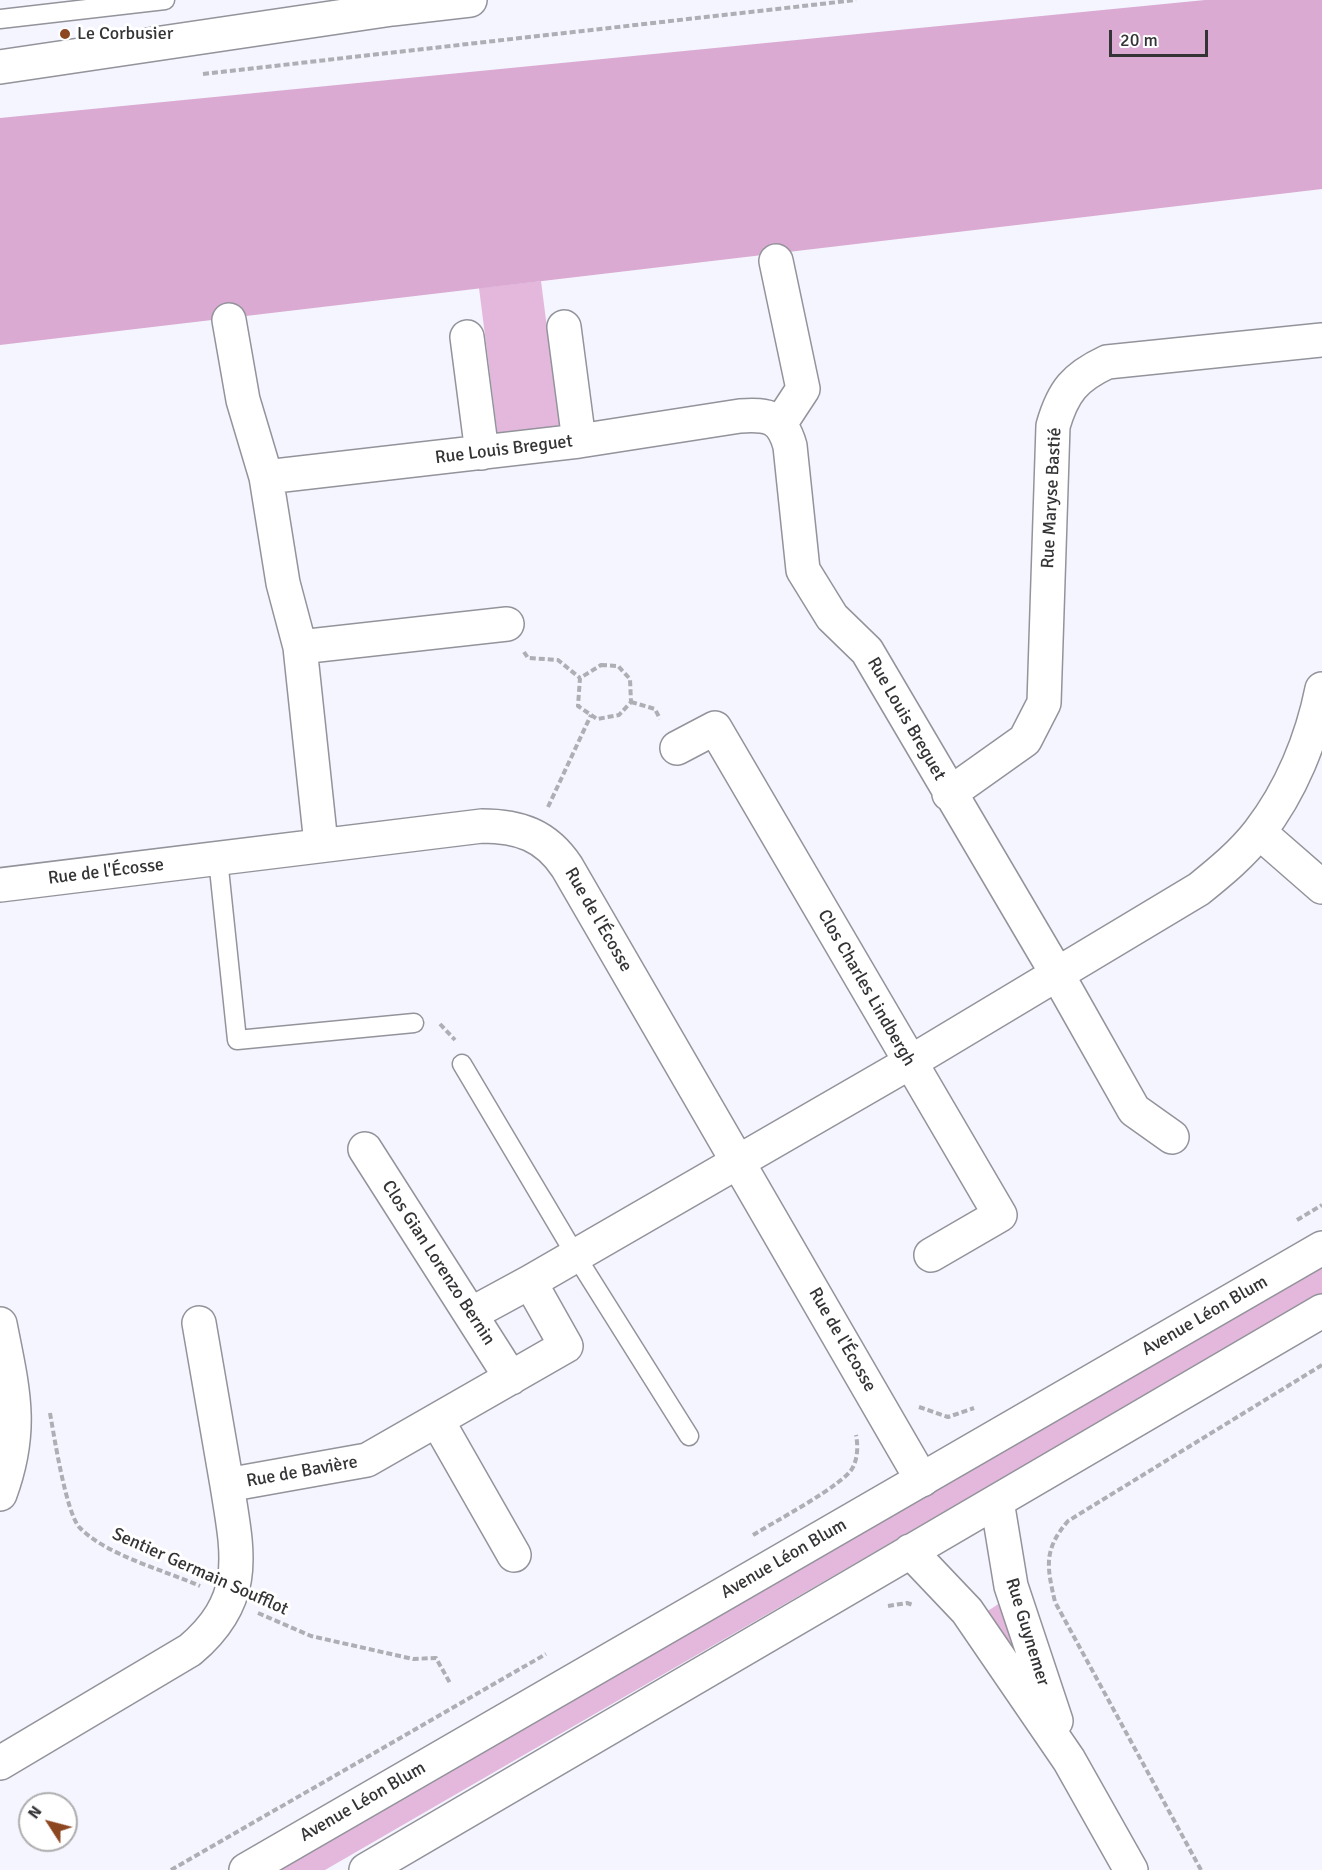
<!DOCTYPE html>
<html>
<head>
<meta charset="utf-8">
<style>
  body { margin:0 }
  #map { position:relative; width:1322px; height:1870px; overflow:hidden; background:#f4f5fe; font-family:Signika,sans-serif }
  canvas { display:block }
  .north { position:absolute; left:18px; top:1792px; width:60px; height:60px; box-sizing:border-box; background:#fff; border:2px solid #aeaeaf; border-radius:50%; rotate:306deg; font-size:16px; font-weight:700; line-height:24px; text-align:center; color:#343437 }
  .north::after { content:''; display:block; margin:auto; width:21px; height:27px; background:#8d4720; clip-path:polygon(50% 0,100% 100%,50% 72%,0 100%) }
  .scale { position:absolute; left:1109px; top:30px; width:99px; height:27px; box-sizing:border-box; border:3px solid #343437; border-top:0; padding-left:8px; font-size:18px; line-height:21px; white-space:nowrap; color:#343437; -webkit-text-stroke:4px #fff; paint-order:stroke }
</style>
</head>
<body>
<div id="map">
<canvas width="1322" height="1870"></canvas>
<div class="north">N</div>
<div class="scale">20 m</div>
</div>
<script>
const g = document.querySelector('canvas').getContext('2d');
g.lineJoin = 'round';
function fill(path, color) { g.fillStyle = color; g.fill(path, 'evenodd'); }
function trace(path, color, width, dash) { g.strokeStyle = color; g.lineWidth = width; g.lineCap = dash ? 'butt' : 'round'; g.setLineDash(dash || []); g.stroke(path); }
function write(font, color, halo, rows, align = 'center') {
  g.font = font + ' Signika,sans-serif'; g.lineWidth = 6; g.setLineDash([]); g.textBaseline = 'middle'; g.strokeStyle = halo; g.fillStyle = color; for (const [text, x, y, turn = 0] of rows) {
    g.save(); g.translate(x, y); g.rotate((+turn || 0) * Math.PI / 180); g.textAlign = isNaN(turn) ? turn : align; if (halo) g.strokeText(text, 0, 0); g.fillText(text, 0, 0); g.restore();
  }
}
fill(new Path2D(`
  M 541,281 L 560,430 L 498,438 L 479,288 Z
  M 1322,1267 L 1322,1293 L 1319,1295 L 325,1870 L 280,1870 Z
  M 1006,1599 L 1060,1745 L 983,1614 Z`), '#e4b8dd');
fill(new Path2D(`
  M 1205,0 L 1322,0 L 1322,189 L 0,345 L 0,118 Z`), '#daaad3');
const lane = new Path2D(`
  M 0,19 L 165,0
  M 218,859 L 237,1040 L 414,1023
  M 462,1064 L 576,1256 L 689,1436`);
const street = new Path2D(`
  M 776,261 L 803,389 L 780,424
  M 229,320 L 243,400 L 266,477
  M 564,327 L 579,441
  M 467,337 L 482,453
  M 300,647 L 507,624
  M 677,748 L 715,728 L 1000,1215 L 931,1255
  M 949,794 L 1025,740 L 1044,703 L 1053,426 C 1063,391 1075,377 1107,362 L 1322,340
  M 1259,832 L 1322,887
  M 321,844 L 300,647 L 283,583 L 266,477 L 579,441 L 740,416 C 769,414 782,417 790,446 L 803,570 L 832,617 L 867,651 L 1056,972 L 1134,1110 L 1172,1137
  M 0,885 L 482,826 C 519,826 546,835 567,867 L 922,1480
  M 365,1149 L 511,1378
  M 530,1282 L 909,1063 L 1199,889 C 1220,872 1242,854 1259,832 C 1291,791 1312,739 1322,689
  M 199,1323 L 227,1485
  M 437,1420 L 514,1555
  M 0,1763 L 190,1650 C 250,1599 238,1554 227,1485 L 367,1460 L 566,1346 L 530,1282 L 471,1314`);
const secondary = new Path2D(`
  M 0,1324 C 13,1390 24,1429 0,1494
  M 997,1501 L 1011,1586 L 1056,1721
  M 910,1551 L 967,1611 L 1069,1760 L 1131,1870
  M 246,1870 L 1322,1248
  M 366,1870 L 1322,1311`);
const primary = new Path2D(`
  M 0,67 L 392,9 L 470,0`);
trace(lane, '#93939b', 21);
trace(street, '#93939b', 36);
trace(secondary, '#93939b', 36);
trace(primary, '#93939b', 36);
trace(new Path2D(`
  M 203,74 L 856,0
  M 524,652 L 528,658 L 558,660 L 580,678
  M 601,665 L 618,666 L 630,679 L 631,702 L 619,715 L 597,719 L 578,706 L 580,678 Z
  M 631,702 L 655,709 L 660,719
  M 548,807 L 591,715
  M 440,1024 L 455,1040
  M 1297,1220 L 1322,1205
  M 919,1407 L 948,1417 L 974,1408
  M 50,1413 C 54,1435 66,1514 80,1528 C 108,1556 164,1570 200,1586
  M 753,1535 C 772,1523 846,1484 853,1467 C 858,1457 858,1445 856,1435
  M 888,1606 L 907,1603 L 913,1605
  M 258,1613 L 311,1636 L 413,1659 L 436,1658 L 450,1683
  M 171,1870 L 546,1654
  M 1201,1870 L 1055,1602 C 1047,1567 1043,1550 1068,1521 L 1322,1365`), '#aeaeb5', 4, [6, 3]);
trace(lane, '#fff', 18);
trace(street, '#fff', 33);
trace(secondary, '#fff', 33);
trace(primary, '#fff', 33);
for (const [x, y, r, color] of [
  [65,34,6,"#8d4720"]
]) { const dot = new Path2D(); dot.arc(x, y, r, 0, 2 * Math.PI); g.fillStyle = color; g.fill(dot); trace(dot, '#fff', 2); }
write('18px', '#343437', '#fff', [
  ["Le Corbusier",77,34]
], 'left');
write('18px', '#343437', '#fff', [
  ["Rue Louis Breguet",504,450,-7],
  ["Rue Maryse Bastié",1052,498,-87],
  ["Rue Louis Breguet",906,719,60],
  ["Rue de l'Écosse",106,872,-7],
  ["Rue de l'Écosse",598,920,60],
  ["Clos Charles Lindbergh",866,988,60],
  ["Clos Gian Lorenzo Bernin",438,1263,57],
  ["Avenue Léon Blum",1205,1316,-30],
  ["Rue de l'Écosse",842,1340,60],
  ["Rue de Bavière",302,1472,-10],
  ["Avenue Léon Blum",784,1559,-30],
  ["Sentier Germain Soufflot",200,1572,24],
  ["Rue Guynemer",1027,1632,73],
  ["Avenue Léon Blum",363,1802,-30]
]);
</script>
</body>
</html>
